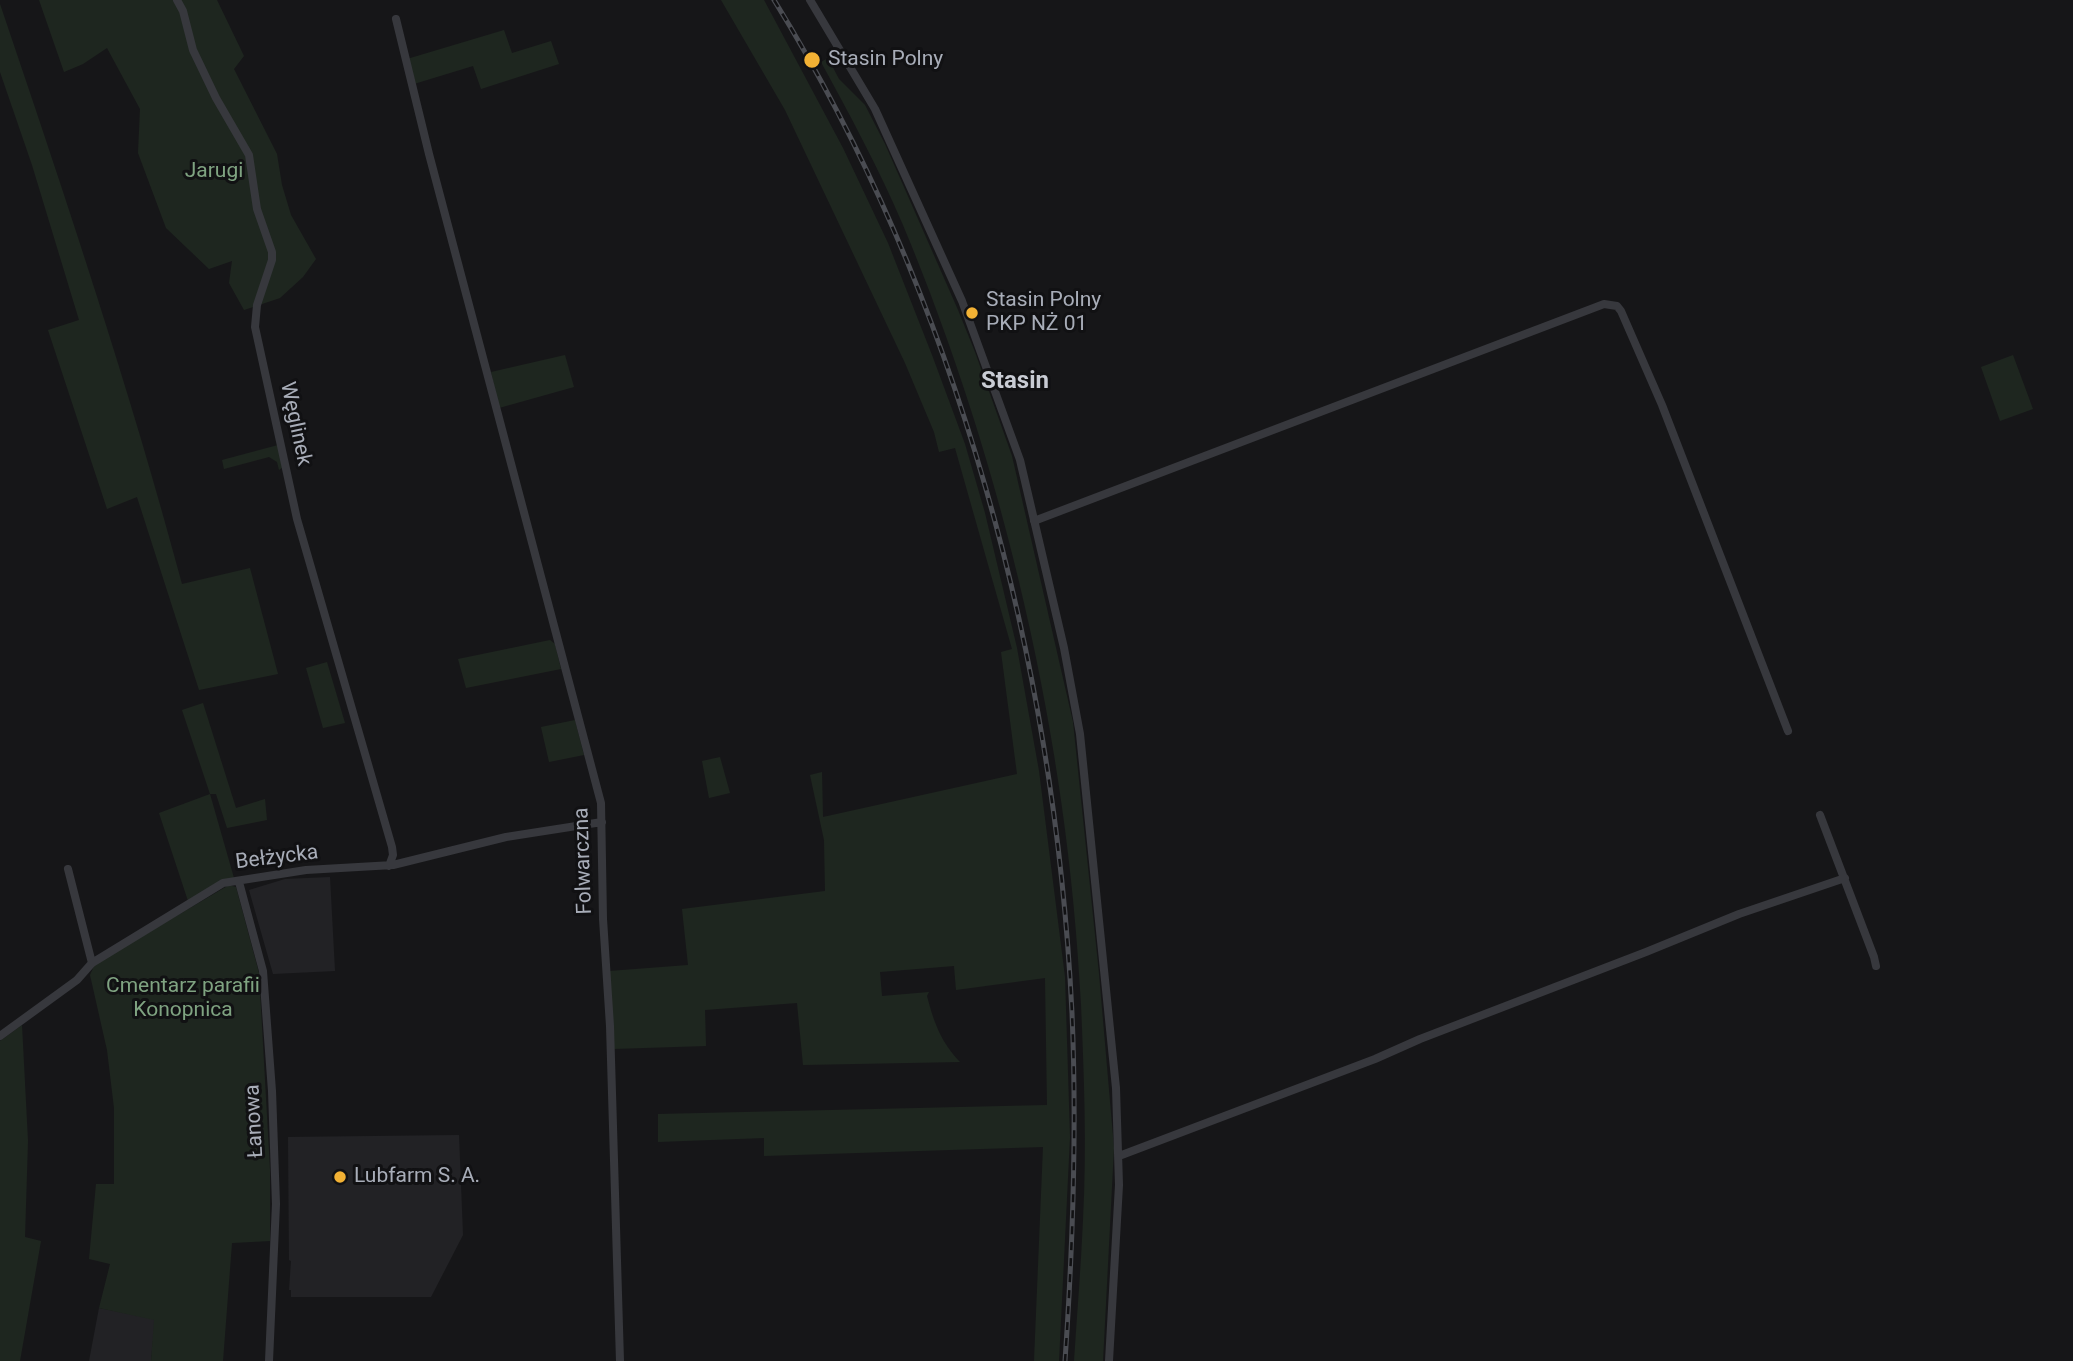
<!DOCTYPE html>
<html>
<head>
<meta charset="utf-8">
<style>
  body { margin:0 }
  canvas { display:block; background:#161618 }
</style>
</head>
<body>
<canvas width="2073" height="1361"></canvas>
<script>
const g = document.querySelector('canvas').getContext('2d');
g.lineJoin = 'round';
function fill(path, color) { g.fillStyle = color; g.fill(path, 'evenodd'); }
function trace(path, color, width, dash) { g.strokeStyle = color; g.lineWidth = width; g.lineCap = dash ? 'butt' : 'round'; g.setLineDash(dash || []); g.stroke(path); }
function write(font, color, halo, rows, align = 'center') {
  g.font = font + ' Roboto,sans-serif'; g.lineWidth = 6; g.setLineDash([]); g.textBaseline = 'middle'; g.strokeStyle = halo; g.fillStyle = color; for (const [text, x, y, turn = 0] of rows) {
    g.save(); g.translate(x, y); g.rotate((+turn || 0) * Math.PI / 180); g.textAlign = isNaN(turn) ? turn : align; if (halo) g.strokeText(text, 0, 0); g.fillText(text, 0, 0); g.restore();
  }
}
fill(new Path2D(`
  M 330,877 L 335,971 L 273,974 L 249,890 L 285,879 Z
  M 459,1135 L 463,1235 L 431,1297 L 291,1297 L 291,1290 L 289,1290 L 291,1261 L 289,1260 L 288,1137 Z
  M 99,1308 L 155,1319 L 151,1361 L 89,1361 Z`), '#222225');
fill(new Path2D(`
  M 39,0 L 217,0 L 244,56 L 234,69 L 277,154 L 282,185 L 291,215 L 316,259 L 303,277 L 280,298 L 244,310 L 229,283 L 232,261 L 209,269 L 166,228 L 138,153 L 140,109 L 107,48 L 83,64 L 64,72 Z
  M 721,0 L 764,0 L 843,148 L 888,243 L 932,355 L 965,444 L 985,513 L 1017,648 L 1039,771 L 1065,977 L 1070,1137 L 1059,1361 L 1034,1361 L 1043,1147 L 764,1156 L 764,1138 L 658,1142 L 658,1114 L 1047,1105 L 1045,978 L 956,990 L 954,966 L 880,972 L 882,996 L 929,992 L 927,996 C 934,1023 941,1042 960,1062 L 803,1065 L 797,1003 L 705,1010 L 706,1046 L 613,1049 L 609,971 L 688,965 L 682,909 L 825,891 L 824,840 L 810,775 L 822,772 L 823,817 L 1017,774 L 1001,652 L 1012,649 L 955,448 L 939,452 L 934,432 L 905,363 L 785,110 Z
  M 0,4 C 65,196 130,389 182,584 L 250,568 L 278,674 L 199,690 L 137,497 L 107,509 L 48,330 L 79,320 L 32,165 L 0,72 Z
  M 504,30 L 512,53 L 551,41 L 559,64 L 481,89 L 473,66 L 414,84 L 407,59 Z
  M 828,58 L 839,79 L 865,105 L 885,144 L 958,310 L 975,352 L 1012,456 L 1073,722 L 1099,974 L 1114,1148 L 1103,1361 L 1074,1361 C 1077,1314 1081,1267 1083,1220 C 1087,1148 1084,1075 1081,1004 C 1068,741 1004,467 903,225 C 879,169 850,115 821,62 Z
  M 565,355 L 574,387 L 499,408 L 491,372 Z
  M 2013,355 L 2033,409 L 2000,421 L 1981,367 Z
  M 278,445 L 283,467 L 279,470 L 277,462 L 269,457 L 224,469 L 222,460 Z
  M 550,640 L 555,644 L 561,669 L 466,688 L 458,659 Z
  M 327,662 L 345,723 L 323,728 L 306,668 Z
  M 203,703 L 236,808 L 265,799 L 267,820 L 227,828 L 216,794 L 210,794 L 234,878 L 188,901 L 159,813 L 210,794 L 182,710 Z
  M 575,720 L 584,755 L 549,762 L 541,727 Z
  M 720,757 L 730,793 L 709,798 L 702,761 Z
  M 229,885 L 236,887 L 259,973 L 270,1170 L 270,1241 L 232,1243 L 223,1361 L 151,1361 L 154,1320 L 99,1308 L 110,1264 L 89,1259 L 96,1184 L 114,1184 L 114,1108 L 107,1050 L 90,975 L 95,964 Z
  M 22,1025 L 28,1141 L 25,1237 L 41,1241 L 20,1361 L 0,1361 L 0,1041 Z`), '#1e261f');
trace(new Path2D(`
  M 177,0 L 183,11 L 193,50 L 216,98 L 249,155 L 257,209 L 272,252 L 272,260 L 257,305 L 255,327 L 297,519 L 392,847 L 393,855 L 389,866
  M 810,0 L 875,109 L 962,301 L 1020,460 L 1064,648 L 1080,734 L 1116,1088 L 1119,1185 L 1109,1361
  M 396,19 L 429,154 L 601,803 L 603,919 L 610,1026 L 620,1361
  M 1034,521 L 1604,304 L 1617,306 L 1621,311 L 1662,405 L 1788,731
  M 1820,815 L 1874,957 L 1876,966
  M 68,869 L 92,963
  M 239,882 L 263,971 L 272,1091 L 276,1204 L 269,1361
  M 0,1036 L 77,980 L 92,963 L 223,883 L 306,870 L 393,865 L 506,837 L 602,822
  M 1119,1156 L 1375,1059 L 1420,1039 L 1646,952 L 1739,914 L 1845,878`), '#37383d', 8);
const rail = new Path2D(`
  M 774,0 C 958,298 1055,665 1072,1013 C 1077,1129 1073,1245 1065,1361`);
trace(rail, '#4a4c52', 5);
trace(rail, '#111113', 2.5, [8]);
for (const [x, y, r, color] of [
  [812,60,9,"#f2b134"],
  [972,313,7,"#f2b134"],
  [340,1177,7,"#f2b134"]
]) { const dot = new Path2D(); dot.arc(x, y, r, 0, 2 * Math.PI); g.fillStyle = color; g.fill(dot); trace(dot, '#111113', 2.5); }
write('21px', '#a8adb8', '#111113', [
  ["Stasin Polny",828,60],
  ["Stasin Polny",986,301],
  ["PKP NŻ 01",986,325],
  ["Lubfarm S. A.",354,1177]
], 'left');
write('21px', '#7fa381', '#111113', [
  ["Jarugi",214,172],
  ["Cmentarz parafii",183,987],
  ["Konopnica",183,1011]
]);
write('21px', '#a8adb8', '#111113', [
  ["Węglinek",295,424,78],
  ["Bełżycka",277,858,-7],
  ["Folwarczna",584,861,-92],
  ["Łanowa",255,1121,-93]
]);
write('bold 24px', '#c9ccd4', '#111113', [
  ["Stasin",1015,382]
]);
</script>
</body>
</html>
